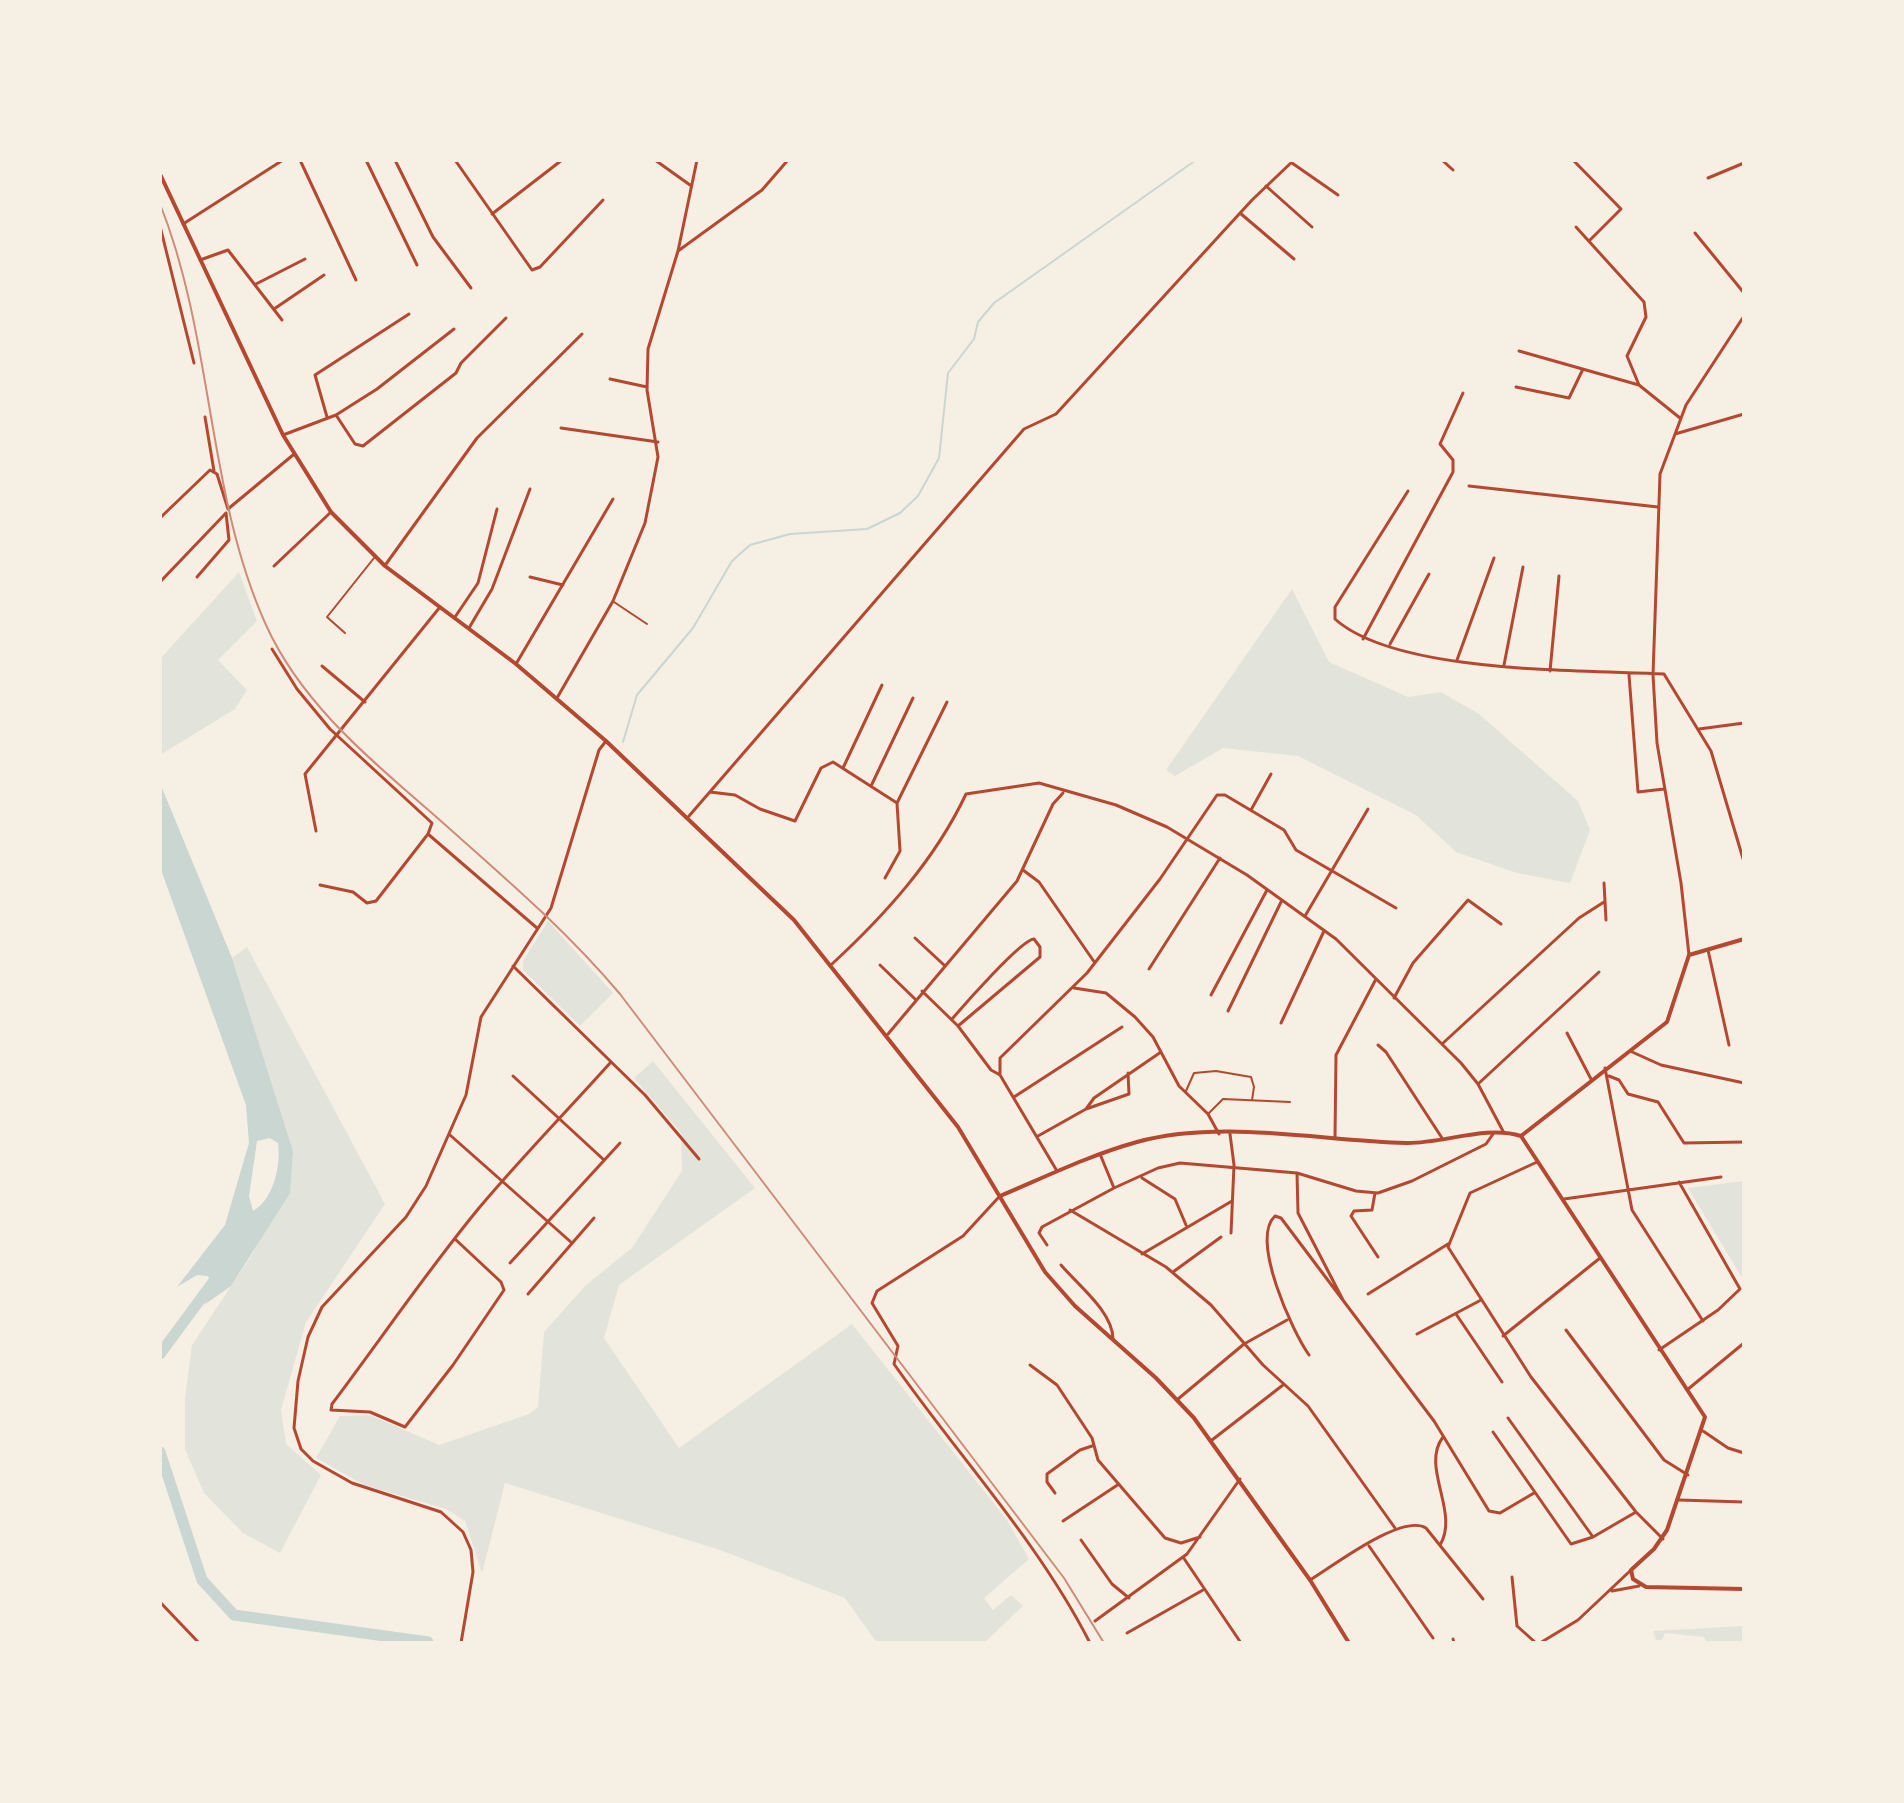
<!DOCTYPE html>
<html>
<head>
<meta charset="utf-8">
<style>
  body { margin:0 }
  #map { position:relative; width:1904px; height:1803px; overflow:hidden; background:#f6efe4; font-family:"Alegreya Sans",sans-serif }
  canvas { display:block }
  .frame { position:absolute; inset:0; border:162px solid #f6efe4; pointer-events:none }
</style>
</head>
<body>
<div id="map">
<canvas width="1904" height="1803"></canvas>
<div class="frame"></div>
</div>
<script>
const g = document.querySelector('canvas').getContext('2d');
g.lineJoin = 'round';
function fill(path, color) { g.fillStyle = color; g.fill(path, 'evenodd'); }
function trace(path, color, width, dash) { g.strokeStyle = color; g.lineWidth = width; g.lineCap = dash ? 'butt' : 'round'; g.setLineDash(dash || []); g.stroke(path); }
fill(new Path2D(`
  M 239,572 L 257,621 L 218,660 L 247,690 L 235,709 L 160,755 L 160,659 Z
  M 1292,589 L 1329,662 L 1408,697 L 1441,692 L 1479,714 L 1578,801 L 1590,830 L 1570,883 L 1517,873 L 1456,852 L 1416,815 L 1298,756 L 1223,748 L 1175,776 L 1166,770 Z
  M 548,921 L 613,993 L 580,1026 L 523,970 L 523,961 Z
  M 247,947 L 385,1204 L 306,1322 L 281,1410 L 286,1444 L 321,1475 L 280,1553 L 243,1533 L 204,1493 L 185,1449 L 185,1398 L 192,1345 L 253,1253 L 293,1151 L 232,958 Z
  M 653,1061 L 755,1188 L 619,1285 L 604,1338 L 679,1448 L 852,1324 L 1007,1520 L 1029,1559 L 984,1598 L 993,1610 L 1011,1595 L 1023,1606 L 984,1643 L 877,1643 L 845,1598 L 720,1550 L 505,1483 L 482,1573 L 465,1521 L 446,1509 L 364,1485 L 316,1458 L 340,1416 L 370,1415 L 439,1445 L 529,1414 L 538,1407 L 544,1332 L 586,1285 L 632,1248 L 682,1171 L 681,1133 L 634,1078 Z
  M 1744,1181 L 1744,1275 L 1741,1276 L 1688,1188 Z
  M 1744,1626 L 1744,1643 L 1707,1643 L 1704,1637 L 1665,1633 L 1662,1640 L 1656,1640 L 1653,1631 Z`), '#e2e4dc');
fill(new Path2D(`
  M 160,783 L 232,958 L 293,1151 L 290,1193 L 231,1286 L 204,1305 L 213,1287 L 208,1276 L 197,1275 L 177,1287 L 225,1225 L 249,1143 L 246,1105 L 160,867 ZM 270,1138 L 278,1143 C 281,1165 274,1199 253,1211 L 249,1196 L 257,1141 Z`), '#c9d6d2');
trace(new Path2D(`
  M 623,742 L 637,695 L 693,628 L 732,561 L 750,545 L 790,534 L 867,529 L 900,513 L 918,496 L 939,458 L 948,373 L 974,339 L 978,322 L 994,303 L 1196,160`), '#c9d6d2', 2);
trace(new Path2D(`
  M 160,1354 L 219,1274
  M 160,1452 L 202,1580 L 234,1615 L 428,1642`), '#c9d6d2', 11);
trace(new Path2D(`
  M 614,602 L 647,624
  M 345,633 L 327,617 L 374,558
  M 1186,1091 L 1194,1073 L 1216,1071 L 1251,1077 L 1254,1087 L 1252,1100
  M 1209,1113 L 1223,1099 L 1290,1102`), '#b5482f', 2);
trace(new Path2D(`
  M 300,160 L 356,280
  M 366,160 L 417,265
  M 395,160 L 433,237 L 471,288
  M 455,160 L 532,270 L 540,267 L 603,200
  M 655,160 L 690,185
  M 1442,160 L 1453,170
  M 1573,160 L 1621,209 L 1589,241
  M 1292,163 L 1338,195
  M 1708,178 L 1744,163
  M 1266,186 L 1312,227
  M 1240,213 L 1294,259
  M 492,214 L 562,160
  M 183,224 L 283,160
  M 160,226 L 194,363
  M 1576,227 L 1644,302 L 1646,317 L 1627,356 L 1639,385
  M 1695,233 L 1744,293
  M 678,251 L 762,190 L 788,160
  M 200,260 L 228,250 L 282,320
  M 256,284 L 305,259
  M 274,309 L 324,275
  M 1519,351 L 1639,385 L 1680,418
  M 610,379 L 647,387
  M 1516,387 L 1569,398 L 1583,369
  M 336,415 L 377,389 L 454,329
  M 205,417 L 214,471
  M 327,417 L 315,375 L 409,314
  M 561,428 L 658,442
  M 1675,434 L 1744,414
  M 283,435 L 336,415 L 355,444 L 363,446 L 456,373 L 461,363 L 506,318
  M 1469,486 L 1658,507
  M 1408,491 L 1335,607 L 1335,619 C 1396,674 1583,670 1664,674 L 1711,751 L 1744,862
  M 160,518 L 210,470 L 217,474 L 228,509 L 293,455
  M 386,564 L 477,438 L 582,334
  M 274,566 L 331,512
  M 197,577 L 229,540 L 226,513
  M 530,577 L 563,585
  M 160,582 L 226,513
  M 455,617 L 478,583 L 497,509
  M 469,628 L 492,589 L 530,489
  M 1363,639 L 1453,472 L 1453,460 L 1440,444 L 1463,393
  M 1390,644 L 1429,574
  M 272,649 L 297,689 L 330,729 L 432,823 L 428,834 L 376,901 L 367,903 L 353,892 L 320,885
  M 1457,660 L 1494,558
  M 516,664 L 613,499
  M 1504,665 L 1523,567
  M 322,666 L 365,702
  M 1550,671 L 1559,576
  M 1629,675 L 1638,792 L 1664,789
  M 557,698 L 613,601 L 645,523 L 658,457 L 647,390 L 648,349 L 678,251 L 697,160
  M 1699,729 L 1744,723
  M 843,768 L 882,685
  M 872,784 L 913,698
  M 710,792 L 735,795 L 760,809 L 795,821 L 821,768 L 833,762 L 897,803
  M 1251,810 L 1271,774
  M 689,816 L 1024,429 L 1056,414 L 1252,200 L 1294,160
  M 316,831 L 305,774 L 440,607
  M 428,834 L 537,928
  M 1023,870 L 1039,882 L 1095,963
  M 885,878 L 900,851 L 897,803 L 947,702
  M 1604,883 L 1606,920
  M 1305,916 L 1368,809
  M 915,938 L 944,965
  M 1708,950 L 1729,1045
  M 1689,955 L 1681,883 L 1657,743 L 1653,675 L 1660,474 L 1686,405 L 1744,316
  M 832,964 C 885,915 935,860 966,794 L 1039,783 L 1116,805 L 1167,827 L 1247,875 L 1336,939 L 1461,1063 L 1478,1084 L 1504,1133
  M 880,965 L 915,999
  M 513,966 L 645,1095 L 699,1159
  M 1149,969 L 1220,858
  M 1074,988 L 1106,993 L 1135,1017 L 1153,1037 L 1179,1086 L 1208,1114 L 1219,1134
  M 922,991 L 958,1026 L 991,1070 L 1000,1075
  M 1211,995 L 1267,890
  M 1394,998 L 1413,963 L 1468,900 L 1501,924
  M 1228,1011 L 1282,900
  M 952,1019 C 964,1005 1022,939 1034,939 L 1040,947 L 1040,957 L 958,1026
  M 1281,1023 L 1324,931
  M 1567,1033 L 1591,1079
  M 888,1034 L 1017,881 L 1053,804 L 1063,793
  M 1442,1044 L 1579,918 L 1604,902
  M 1378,1045 L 1386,1052 L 1442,1138
  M 1630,1051 L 1661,1065 L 1744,1083
  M 1605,1068 L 1632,1210 L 1703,1321
  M 513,1076 L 604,1160
  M 1609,1076 L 1619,1080 L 1628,1094 L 1658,1102 L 1684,1143 L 1744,1142
  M 1478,1084 L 1599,972
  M 1014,1097 L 1122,1027
  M 1086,1109 L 1094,1098 L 1161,1052
  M 1230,1134 L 1234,1165 L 1231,1233
  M 450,1135 L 572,1243
  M 1038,1136 L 1086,1109 L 1129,1094 L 1128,1073
  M 1335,1137 L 1336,1055 L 1376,979
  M 1100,1154 L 1114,1188 L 1158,1168 L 1180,1163 L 1297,1173 L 1356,1191 L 1378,1193 L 1412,1181 L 1486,1144 L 1493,1134
  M 1537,1162 L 1470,1193 L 1448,1247 L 1531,1377 L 1636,1512 L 1663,1539
  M 1057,1171 L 1000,1075 L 1000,1058 L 1087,973 L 1160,879 L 1217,795 L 1225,795 L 1284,830 L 1296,850 L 1396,908
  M 1297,1173 L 1298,1213 L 1343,1300
  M 1142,1178 L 1175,1199 L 1186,1225
  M 1375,1193 L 1372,1210 L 1354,1211 L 1351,1216 L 1378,1257
  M 998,1198 L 963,1236 L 877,1291 L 872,1303 L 898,1346 L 894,1364 C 959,1457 1038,1541 1090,1643
  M 1564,1199 L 1721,1177
  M 1070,1210 L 1166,1267 L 1211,1305 L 1263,1365 L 1308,1406 L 1395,1528
  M 455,1239 L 501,1282 L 504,1290 L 453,1365 L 405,1427 L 370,1412 L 331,1410 L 332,1404 C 381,1339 427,1271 479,1208 C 521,1158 567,1111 611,1062
  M 1047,1245 L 1039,1233 L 1042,1227 L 1114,1188
  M 1142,1254 L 1232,1201
  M 510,1263 L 620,1143
  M 1061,1265 C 1078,1285 1113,1312 1113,1339
  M 1173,1272 L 1221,1237
  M 528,1294 L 594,1218
  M 1368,1294 L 1448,1244
  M 1456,1314 L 1502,1382
  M 1566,1330 L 1664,1460 L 1688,1475
  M 1417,1334 L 1481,1300
  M 1503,1336 L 1600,1258
  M 1659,1350 L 1718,1310 L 1740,1289 L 1679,1182
  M 1309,1355 C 1292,1331 1250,1239 1275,1216 L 1281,1218 L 1434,1421 L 1489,1511 L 1500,1513 L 1534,1493
  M 1030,1365 L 1057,1385 L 1092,1438 L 1098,1460 L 1165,1538 L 1181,1543 L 1200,1537
  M 1687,1390 L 1744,1343
  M 1178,1399 L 1244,1344 L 1287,1320
  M 1508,1418 L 1593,1537
  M 1703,1431 L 1728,1448 L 1744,1453
  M 1493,1432 L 1571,1544 L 1593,1537 L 1636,1512
  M 1212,1440 L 1283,1385
  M 1055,1493 L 1047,1482 L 1047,1474 L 1080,1450 L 1092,1446
  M 1679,1500 L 1744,1502
  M 1063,1521 L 1119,1484
  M 1081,1540 L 1112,1584 L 1129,1598
  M 1440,1545 C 1460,1512 1420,1467 1443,1437
  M 1369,1546 L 1433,1638
  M 1183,1557 L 1241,1643
  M 1512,1577 L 1517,1626 L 1536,1643
  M 1310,1580 C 1333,1566 1402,1513 1426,1528 L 1483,1599
  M 1612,1591 L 1639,1586
  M 160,1602 L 199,1643
  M 1095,1621 L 1187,1554 L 1240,1479
  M 1127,1633 L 1203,1590
  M 1453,1639 L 1454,1643
  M 461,1643 L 473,1572 L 471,1550 L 463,1532 L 441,1512 L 352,1483 L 313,1461 L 301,1449 L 294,1428 L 298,1381 L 308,1337 L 322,1307 L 406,1217 L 426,1186 L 466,1095 L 481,1017 L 551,908 L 599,750 L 606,741
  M 1540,1643 L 1578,1620 L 1631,1570`), '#b5482f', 3);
trace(new Path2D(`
  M 1521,1136 L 1667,1022 L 1689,955 L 1744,939
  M 1000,1196 C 1045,1177 1090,1155 1137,1142 C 1222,1119 1320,1141 1406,1143 C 1442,1144 1486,1125 1521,1136 L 1705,1417 L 1667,1530 L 1654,1549 L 1631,1570 L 1633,1579 L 1646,1587 L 1744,1589`), '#b5482f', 4);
trace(new Path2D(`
  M 160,174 L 283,435 L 331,512 L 385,566 L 516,664 L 606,741 L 794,920 L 958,1127 L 1045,1272 L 1075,1306 L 1156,1378 L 1194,1418 L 1310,1580 L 1349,1643`), '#b5482f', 4);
trace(new Path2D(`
  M 160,204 C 214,339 206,492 266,625 C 303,707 376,764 442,822 C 504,877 566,930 620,994 L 1064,1578 L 1104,1643`), '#cf8b77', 2);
</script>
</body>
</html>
